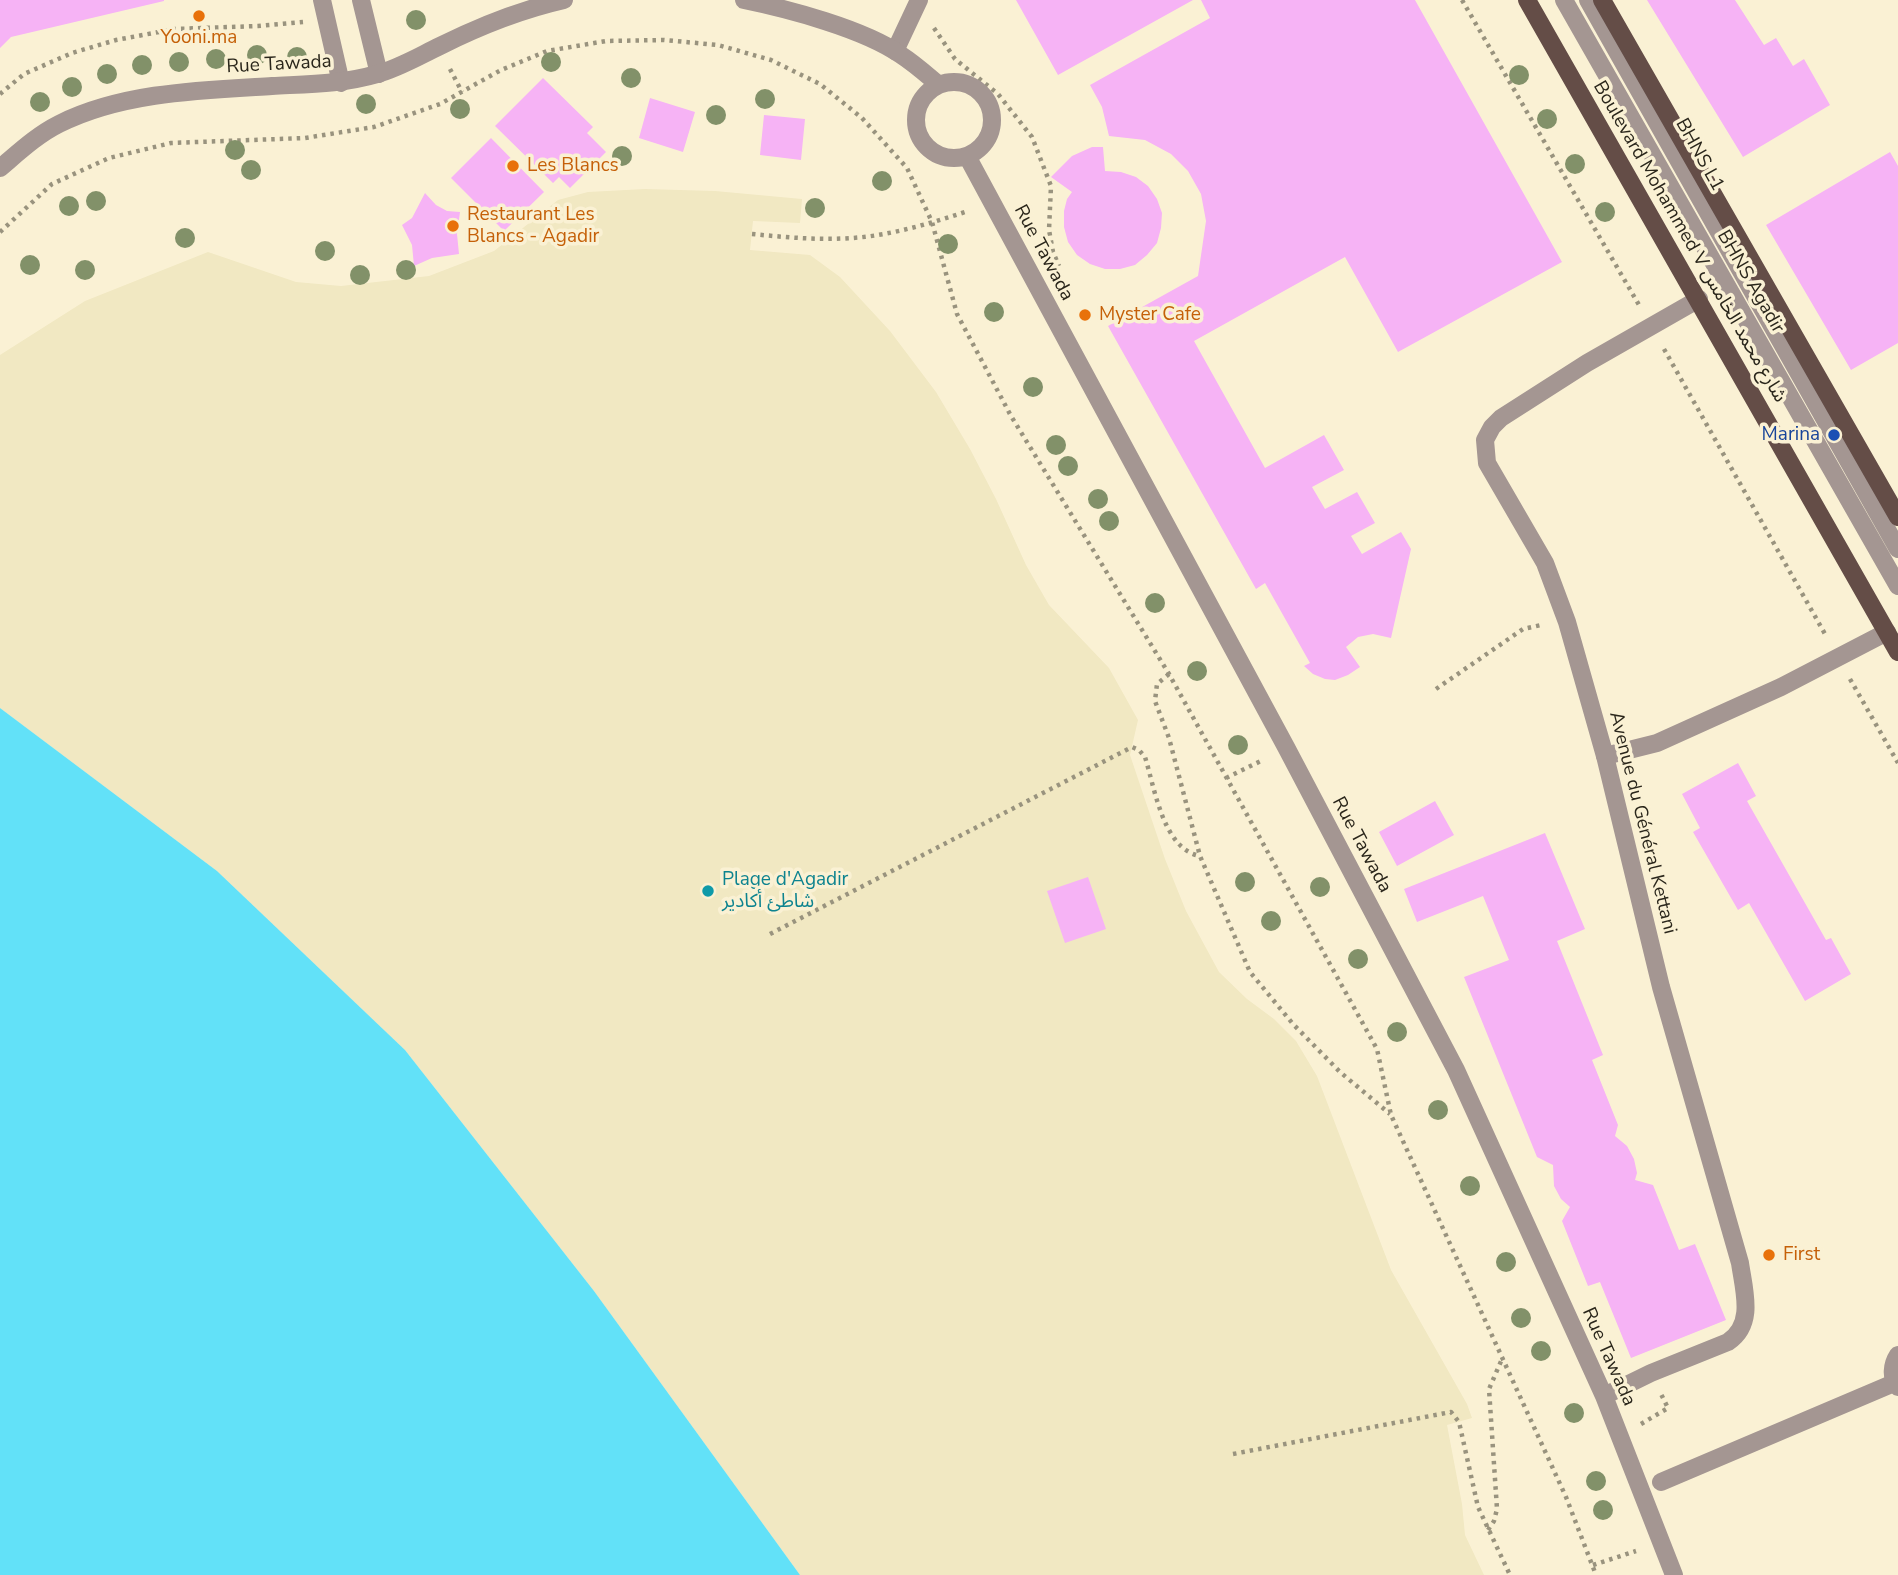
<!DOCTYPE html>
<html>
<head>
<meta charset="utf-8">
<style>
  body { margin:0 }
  canvas { display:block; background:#faf1d4 }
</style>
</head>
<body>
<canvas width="1898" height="1575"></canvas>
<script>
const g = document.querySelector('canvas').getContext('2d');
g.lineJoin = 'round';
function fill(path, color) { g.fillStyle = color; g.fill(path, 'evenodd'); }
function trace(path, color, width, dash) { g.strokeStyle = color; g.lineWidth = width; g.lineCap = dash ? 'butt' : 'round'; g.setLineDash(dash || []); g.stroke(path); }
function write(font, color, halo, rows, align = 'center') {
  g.font = font + ' "Nunito Sans","Noto Sans Arabic",sans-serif'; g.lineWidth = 7; g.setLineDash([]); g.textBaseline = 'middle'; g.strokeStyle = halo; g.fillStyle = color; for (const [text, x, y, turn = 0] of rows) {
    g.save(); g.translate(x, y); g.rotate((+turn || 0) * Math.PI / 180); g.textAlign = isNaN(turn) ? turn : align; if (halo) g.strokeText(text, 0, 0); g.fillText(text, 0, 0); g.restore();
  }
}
fill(new Path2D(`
  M 645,189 L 715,191 L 802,199 L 800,223 L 753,221 L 750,250 L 810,255 L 840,277 L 890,331 L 936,392 L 970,449 L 996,499 L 1026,565 L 1049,605 L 1109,668 L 1138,720 L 1130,755 L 1165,859 L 1186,911 L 1219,972 L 1247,999 L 1274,1019 L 1296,1041 L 1317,1076 L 1391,1270 L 1467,1404 L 1472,1418 L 1447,1425 L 1462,1504 L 1465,1535 L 1484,1575 L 800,1575 L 594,1291 L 405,1050 L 217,871 L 0,708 L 0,355 L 85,301 L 208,252 L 296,282 L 341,286 L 429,276 L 494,251 L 558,200 L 588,192 Z`), '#f1e8c2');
fill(new Path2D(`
  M 0,708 L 217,871 L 405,1050 L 594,1291 L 800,1575 L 0,1575 Z`), '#62e1f8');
fill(new Path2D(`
  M 0,0 L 164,0 L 164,1 L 11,37 L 0,48 Z
  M 1016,0 L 1193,0 L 1058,75 Z
  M 1201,0 L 1415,0 L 1562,262 L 1398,352 L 1345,257 L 1194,341 L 1265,468 L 1324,435 L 1344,470 L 1312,487 L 1325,509 L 1357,492 L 1375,523 L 1351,536 L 1362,554 L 1401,532 L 1411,549 L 1391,638 L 1373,634 L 1358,637 L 1346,647 L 1360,667 L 1348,675 L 1335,680 L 1325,679 L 1313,674 L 1304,666 L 1310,663 L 1265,583 L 1256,589 L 1108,326 L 1198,276 L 1206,221 L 1201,194 L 1188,171 L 1171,154 L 1145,140 L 1109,136 L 1102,107 L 1090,85 L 1210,18 Z
  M 1647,0 L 1735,0 L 1764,45 L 1776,38 L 1793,66 L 1804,59 L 1830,105 L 1743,157 Z
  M 543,78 L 593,127 L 587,133 L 606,152 L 570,188 L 559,177 L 553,183 L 495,126 Z
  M 650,98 L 695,112 L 683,152 L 639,138 Z
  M 764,115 L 805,119 L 801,160 L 760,155 Z
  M 491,138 L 544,192 L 504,231 L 451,178 Z
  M 1092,147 L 1103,147 L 1105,171 L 1121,172 L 1136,177 L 1148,186 L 1157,199 L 1162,213 L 1161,228 L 1157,243 L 1147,255 L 1135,265 L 1120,269 L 1105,269 L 1090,264 L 1077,255 L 1068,242 L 1064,227 L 1064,211 L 1067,199 L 1072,192 L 1051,177 L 1072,156 Z
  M 1890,152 L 1898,166 L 1898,343 L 1851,370 L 1766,225 Z
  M 425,193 L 436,205 L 447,211 L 460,212 L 457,234 L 459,254 L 432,258 L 414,266 L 412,245 L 402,225 L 412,218 Z
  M 1738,763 L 1756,796 L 1747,801 L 1826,940 L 1831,938 L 1851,974 L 1805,1001 L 1749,903 L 1738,910 L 1693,832 L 1700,828 L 1682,794 Z
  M 1435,801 L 1454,835 L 1397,866 L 1379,832 Z
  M 1545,833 L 1585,929 L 1557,941 L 1603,1055 L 1592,1060 L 1618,1125 L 1615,1136 L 1627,1146 L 1634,1159 L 1637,1173 L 1635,1180 L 1653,1185 L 1679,1250 L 1695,1244 L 1726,1320 L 1631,1358 L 1600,1282 L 1588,1286 L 1562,1221 L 1570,1207 L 1561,1199 L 1554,1186 L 1553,1165 L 1537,1157 L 1464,977 L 1509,960 L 1483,896 L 1417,922 L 1404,889 Z
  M 1088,877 L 1106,929 L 1065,943 L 1047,891 Z`), '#f6b3f5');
trace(new Path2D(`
  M 1462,0 L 1639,305
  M 934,28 L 955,59 L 998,94 L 1032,137 L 1051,186 L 1049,230 L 1053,252 L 1059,266
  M 450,69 L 462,92
  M 0,94 L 24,74 L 72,53 L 116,40 L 175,29 L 258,26 L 303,22
  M 0,232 L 52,184 L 109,158 L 171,143 L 305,138 L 374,127 L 440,104 L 501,70 L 547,51 L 606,41 L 664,40 L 718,45 L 771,60 L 820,84 L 862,118 L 907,168 L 932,222 L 957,314 L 1011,416 L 1169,674 L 1377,1049 L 1391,1115 L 1566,1497 L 1596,1575
  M 752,234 C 793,238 836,242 878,235 C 908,230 938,221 968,211
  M 1664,349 L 1825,634
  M 1169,674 L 1157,684 L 1155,701 L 1169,738 L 1200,856 L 1250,972 L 1293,1024 L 1340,1072 L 1390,1114
  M 1850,679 L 1898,763
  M 1436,689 L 1523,629 L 1541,625
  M 1226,778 L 1263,760
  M 770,934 L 1132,747 L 1139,750 L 1145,757 C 1155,789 1163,849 1200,856
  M 1641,1424 L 1668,1408 L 1661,1394
  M 1233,1454 L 1451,1412 L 1459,1422 L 1478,1507 L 1510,1575
  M 1488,1530 L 1494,1521 L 1497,1509 L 1489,1389 L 1502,1359
  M 1593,1565 L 1636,1551`), '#99937e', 4.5, [3.5, 5]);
trace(new Path2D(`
  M 1564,0 L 1898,586
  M 1588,0 L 1898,549
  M 895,51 L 919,0`), '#a49692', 18);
trace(new Path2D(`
  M 322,0 L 341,83
  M 361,0 L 379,74
  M 1605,756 L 1657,743 L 1781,687 L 1887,632
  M 1898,1355 C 1892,1364 1890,1378 1898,1387
  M 1661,1482 L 1894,1383`), '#a49692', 18);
trace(new Path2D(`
  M 744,0 C 788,9 864,29 901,55 C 915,64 927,75 939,85
  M916 120a38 38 0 1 1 76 0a38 38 0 1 1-76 0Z
  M 967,156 L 1286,747 L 1456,1070 L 1604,1396 L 1674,1575
  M 0,168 C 19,152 37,135 59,124 C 122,92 203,90 272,86 C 308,84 343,84 377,74 C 399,68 419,56 440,46 C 480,26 520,10 564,0
  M 1604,1396 L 1651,1373 L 1728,1342 C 1755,1324 1744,1291 1740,1263 L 1661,987 L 1605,756 L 1567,622 L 1545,563 L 1487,463 L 1485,440 L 1492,427 L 1501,418 L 1587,363 L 1699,299`), '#a49692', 18);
trace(new Path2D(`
  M 1527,0 L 1898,652
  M 1602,0 L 1898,517`), '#644d47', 18);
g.fillStyle = '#829169';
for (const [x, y] of [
  [416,20],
  [257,55],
  [297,57],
  [216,59],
  [179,62],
  [551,62],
  [142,65],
  [107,74],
  [1519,75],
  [631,78],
  [72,87],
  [765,99],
  [40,102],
  [366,104],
  [460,109],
  [716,115],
  [1547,119],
  [235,150],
  [622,156],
  [1575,164],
  [251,170],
  [882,181],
  [96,201],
  [69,206],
  [815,208],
  [1605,212],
  [185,238],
  [948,244],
  [325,251],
  [30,265],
  [85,270],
  [406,270],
  [360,275],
  [994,312],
  [1033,387],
  [1056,445],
  [1068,466],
  [1098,499],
  [1109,521],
  [1155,603],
  [1197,671],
  [1238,745],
  [1245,882],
  [1320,887],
  [1271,921],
  [1358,959],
  [1397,1032],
  [1438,1110],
  [1470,1186],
  [1506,1262],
  [1521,1318],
  [1541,1351],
  [1574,1413],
  [1596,1481],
  [1603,1510]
]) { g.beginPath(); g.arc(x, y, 10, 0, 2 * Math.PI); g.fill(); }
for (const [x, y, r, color] of [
  [199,16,7,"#e8710a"],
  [513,166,7,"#e8710a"],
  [453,226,7,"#e8710a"],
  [1085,315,7,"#e8710a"],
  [1834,435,7,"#1a4fb4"],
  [708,891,7,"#0f9aa8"],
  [1769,1255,7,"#e8710a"]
]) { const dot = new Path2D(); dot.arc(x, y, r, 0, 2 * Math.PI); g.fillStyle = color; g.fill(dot); trace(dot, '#faf1d4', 2.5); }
write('19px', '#c56008', '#faf1d4', [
  ["Yooni.ma",199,38,"center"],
  ["Les Blancs",527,166],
  ["Restaurant Les",467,215],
  ["Blancs - Agadir",467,237],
  ["Myster Cafe",1099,315],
  ["First",1783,1255]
], 'left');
write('19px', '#2a261b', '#faf1d4', [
  ["Rue Tawada",279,65,-3],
  ["BHNS L1",1699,155,61],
  ["Boulevard Mohammed V شارع محمد الخامس",1689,242,60],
  ["Rue Tawada",1043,253,62],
  ["BHNS Agadir",1750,282,60],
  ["Avenue du Général Kettani",1642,823,76],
  ["Rue Tawada",1361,845,62],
  ["Rue Tawada",1608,1357,66]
]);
write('19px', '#164399', '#faf1d4', [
  ["Marina",1820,435]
], 'right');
write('19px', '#0d838f', '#faf1d4', [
  ["Plage d'Agadir",722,880],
  ["شاطئ أكادير",722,902]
], 'left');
</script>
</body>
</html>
